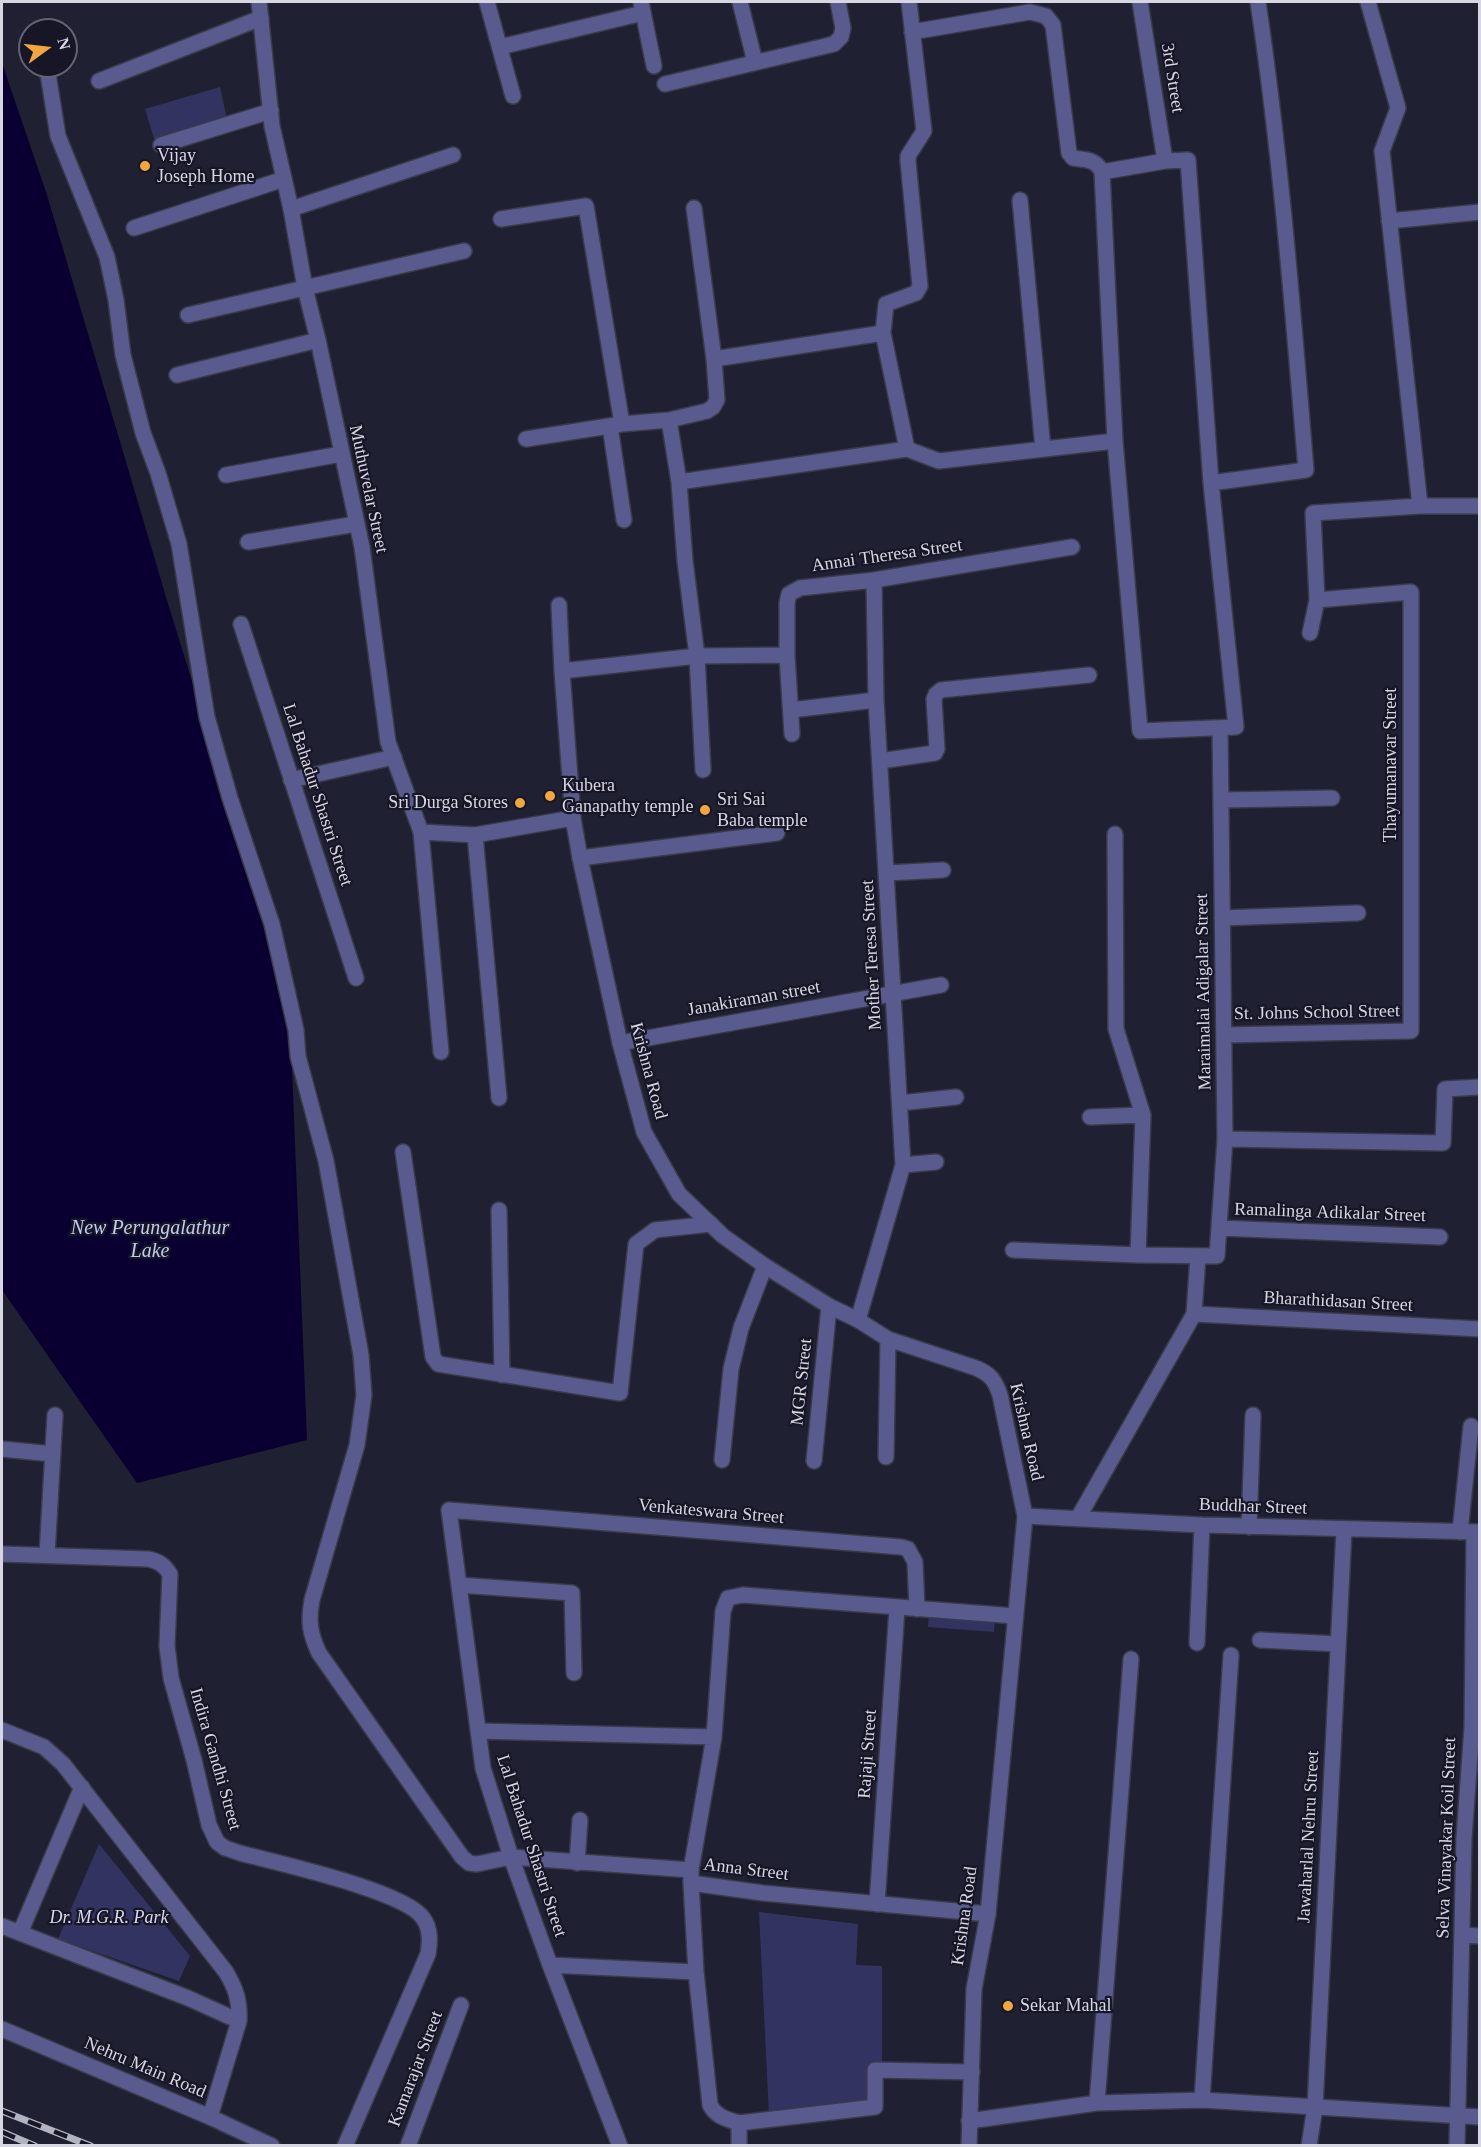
<!DOCTYPE html>
<html>
<head>
<meta charset="utf-8">
<style>
  body { margin:0 }
  #map { position:relative; width:1481px; height:2147px; overflow:hidden; background:#1f2031; font-family:Georgia,serif }
  canvas { display:block }
  .frame { position:absolute; inset:0; border:3px solid #d6d7e3; pointer-events:none }
  .north { position:absolute; left:18px; top:18px; width:60px; height:60px; box-sizing:border-box; background:#161627; border:2px solid #636372; border-radius:50%; rotate:75deg; font-size:16px; font-weight:700; line-height:24px; text-align:center; color:#d6d7e3 }
  .north::after { content:''; display:block; margin:auto; width:21px; height:27px; background:#f1a63f; clip-path:polygon(50% 0,100% 100%,50% 72%,0 100%) }
</style>
</head>
<body>
<div id="map">
<canvas width="1481" height="2147"></canvas>
<div class="frame"></div>
<div class="north">N</div>
</div>
<script>
const g = document.querySelector('canvas').getContext('2d');
g.lineJoin = 'round';
function fill(path, color) { g.fillStyle = color; g.fill(path, 'evenodd'); }
function trace(path, color, width, dash) { g.strokeStyle = color; g.lineWidth = width; g.lineCap = dash ? 'butt' : 'round'; g.setLineDash(dash || []); g.stroke(path); }
function write(font, color, halo, rows, align = 'center') {
  g.font = font + ' Georgia,serif'; g.lineWidth = 4.5; g.setLineDash([]); g.textBaseline = 'middle'; g.strokeStyle = halo; g.fillStyle = color; for (const [text, x, y, turn = 0] of rows) {
    g.save(); g.translate(x, y); g.rotate((+turn || 0) * Math.PI / 180); g.textAlign = isNaN(turn) ? turn : align; if (halo) g.strokeText(text, 0, 0); g.fillText(text, 0, 0); g.restore();
  }
}
fill(new Path2D(`
  M 220,87 L 230,133 L 159,155 L 145,109 Z
  M 929,1611 L 995,1616 L 994,1632 L 928,1627 Z
  M 99,1844 L 190,1956 L 179,1981 L 58,1939 Z
  M 759,1912 L 858,1924 L 856,1965 L 882,1966 L 882,2076 L 867,2111 L 769,2115 Z`), '#333362');
fill(new Path2D(`
  M 2,63 L 47,195 L 166,597 L 289,995 L 307,1440 L 137,1483 L 2,1290 Z`), '#090031');
const minor = new Path2D(`
  M 487,2 L 513,96
  M 641,2 L 654,66
  M 740,2 L 755,62
  M 1140,2 L 1165,161
  M 912,32 L 1030,12 L 1046,16 L 1053,25 L 1069,153 L 1073,158 C 1086,160 1096,159 1102,172 L 1115,441 L 1140,731 L 1236,727 L 1211,483 L 1188,160 L 1165,161 L 1102,172
  M 500,47 L 643,13
  M 48,74 L 58,136 L 107,257 L 116,300 L 123,355 L 143,433 L 158,473 L 179,544 L 207,717 L 230,798 L 272,924 L 296,1030 L 298,1056 L 326,1161 L 361,1355 L 364,1395 L 357,1445 L 312,1600 C 308,1621 310,1634 319,1653 L 462,1857 L 469,1863 L 477,1864 L 511,1857 L 691,1870 L 691,1883 L 763,1893 L 988,1914
  M 99,81 L 261,18
  M 665,84 L 834,44 L 841,37 L 843,28 L 838,2
  M 161,145 L 271,111
  M 1020,200 L 1043,449
  M 291,209 L 453,155
  M 501,219 L 586,206 L 622,424
  M 1389,221 L 1480,212
  M 134,228 L 284,179
  M 188,315 L 464,251
  M 714,359 L 883,333
  M 177,375 L 318,340
  M 669,420 L 707,411 L 713,407 L 717,400 L 714,359 L 694,208
  M 610,426 L 624,520
  M 526,439 L 622,424 L 669,420 L 679,482
  M 907,449 L 883,333 L 886,304 L 916,293 L 920,286 L 908,161 L 908,156 L 924,131 L 909,2
  M 226,475 L 341,454
  M 1211,483 L 1306,470 C 1293,313 1281,157 1258,2
  M 1420,506 L 1480,506
  M 248,542 L 356,524
  M 559,605 L 562,671
  M 241,624 L 356,978
  M 1310,633 L 1317,600 L 1313,513 L 1420,506 L 1382,151 L 1398,108 L 1368,2
  M 791,710 L 876,700
  M 792,734 L 787,655 L 787,603 L 789,594 L 800,588 L 874,580 L 1072,547
  M 880,761 L 935,753 L 937,749 L 934,699 L 936,694 L 941,690 L 1089,675
  M 703,770 L 697,656 L 787,655
  M 291,780 L 394,757
  M 1221,800 L 1332,798
  M 573,818 L 562,671 L 697,656 L 685,561 L 679,482 L 907,449 L 939,461 L 1115,441
  M 421,832 L 441,1052
  M 1115,834 L 1116,1029 L 1143,1115 L 1138,1255 L 1217,1256 L 1225,1139 L 1220,728
  M 475,835 L 499,1098
  M 580,858 L 777,833
  M 887,873 L 943,870
  M 1222,918 L 1358,913
  M 1224,1035 L 1411,1031 L 1411,592 L 1317,600
  M 620,1043 L 941,985
  M 900,1103 L 956,1097
  M 1090,1117 L 1143,1115
  M 1225,1139 L 1443,1143 L 1445,1089 L 1480,1087
  M 403,1152 L 433,1357 L 438,1364 L 620,1393 L 636,1244 L 655,1230 L 711,1224
  M 903,1165 L 936,1162
  M 499,1210 L 502,1375
  M 1219,1228 L 1440,1237
  M 1013,1250 L 1138,1255
  M 1194,1314 L 1480,1329
  M 858,1320 L 903,1165 L 876,700 L 874,580
  M 2,1449 L 53,1454
  M 886,1457 L 888,1339
  M 722,1460 L 731,1369 L 741,1328 L 765,1266
  M 814,1461 L 829,1306
  M 1025,1516 L 1202,1525 L 1480,1532
  M 1078,1518 L 1194,1314 L 1198,1256
  M 1249,1527 L 1253,1415
  M 1460,1532 L 1471,1426
  M 2,1554 L 148,1559 C 159,1561 164,1565 170,1574 L 167,1646 L 171,1678 L 194,1760 L 209,1825 L 217,1842 L 225,1848 L 240,1853 C 277,1863 405,1891 423,1918 C 431,1929 430,1942 428,1954 L 345,2146
  M 47,1555 L 55,1415
  M 459,1585 L 572,1593 L 574,1673
  M 1260,1640 L 1338,1644
  M 1197,1643 L 1202,1525
  M 2,1730 L 44,1747 L 63,1764 L 226,1972 C 236,1989 240,2001 239,2021 L 210,2117
  M 478,1731 L 714,1737
  M 577,1863 L 580,1820
  M 691,1870 L 714,1737 L 723,1611 L 728,1598 L 743,1595 L 1015,1616
  M 691,1883 L 696,1972 L 710,2105 C 716,2117 727,2119 739,2123 L 875,2107 L 875,2070 L 972,2072
  M 877,1904 L 897,1608
  M 2,1926 L 188,1998 L 239,2021
  M 20,1933 L 82,1787
  M 1462,1935 L 1480,1936
  M 550,1965 L 696,1972
  M 1202,2100 L 1231,1655
  M 1097,2103 L 1131,1659
  M 969,2121 L 1097,2103 L 1202,2100 L 1480,2117
  M 739,2123 L 739,2146
  M 408,2146 L 461,2005
  M 620,2146 L 550,1965 L 511,1857 L 483,1768 L 449,1510 L 901,1547 L 908,1549 L 915,1562 L 917,1609
  M 1309,2146 L 1315,2107 L 1344,1530
  M 1457,2146 L 1464,1838 L 1472,1727 L 1474,1532`);
const tertiary = new Path2D(`
  M 259,2 L 272,126 L 291,209 L 305,288 L 318,340 L 362,547 L 388,742 L 421,832 L 475,835 L 573,818 L 580,858 L 620,1043 L 644,1132 L 679,1194 L 723,1236 L 765,1266 L 829,1306 L 858,1320 L 888,1339 L 976,1368 C 990,1374 995,1380 1000,1395 L 1025,1516 L 988,1914 L 974,1989 L 969,2146
  M 2,2029 L 210,2117 L 272,2146`);
trace(minor, '#393a4a', 18);
trace(tertiary, '#393a4a', 18);
trace(minor, '#595b8e', 15);
trace(tertiary, '#595b8e', 15);
const rail = new Path2D(`
  M 2,2111 L 91,2146
  M 2,2132 L 35,2146`);
trace(rail, '#b3b4c1', 7);
trace(rail, '#161627', 4.5, [14]);
for (const [x, y, r, color] of [
  [145,166,6,"#f1a63f"],
  [550,796,6,"#f1a63f"],
  [520,803,6,"#f1a63f"],
  [705,810,6,"#f1a63f"],
  [1008,2006,6,"#f1a63f"]
]) { const dot = new Path2D(); dot.arc(x, y, r, 0, 2 * Math.PI); g.fillStyle = color; g.fill(dot); trace(dot, '#161627', 2); }
write('18px', '#d6d7e3', '#161627', [
  ["3rd Street",1172,78,81],
  ["Muthuvelar Street",368,489,78],
  ["Annai Theresa Street",887,556,-8],
  ["Thayumanavar Street",1391,765,-90],
  ["Lal Bahadur Shastri Street",317,795,72],
  ["Mother Teresa Street",872,955,-93],
  ["Maraimalai Adigalar Street",1204,992,-91],
  ["Janakiraman street",754,999,-10],
  ["St. Johns School Street",1317,1013,-1],
  ["Krishna Road",648,1071,75],
  ["Ramalinga Adikalar Street",1330,1213,2],
  ["Bharathidasan Street",1338,1302,3],
  ["MGR Street",802,1382,-84],
  ["Krishna Road",1026,1432,77],
  ["Buddhar Street",1253,1507,2],
  ["Venkateswara Street",711,1512,5],
  ["Rajaji Street",868,1754,-86],
  ["Indira Gandhi Street",215,1759,74],
  ["Jawaharlal Nehru Street",1309,1837,-87],
  ["Selva Vinayakar Koil Street",1447,1838,-88],
  ["Lal Bahadur Shastri Street",531,1846,72],
  ["Anna Street",746,1870,7],
  ["Krishna Road",965,1916,-82],
  ["Nehru Main Road",145,2068,23],
  ["Kamarajar Street",416,2069,-69]
]);
write('18px', '#d6d7e3', '#161627', [
  ["Vijay",157,156],
  ["Joseph Home",157,177],
  ["Kubera",562,786],
  ["Ganapathy temple",562,807],
  ["Sri Sai",717,800],
  ["Baba temple",717,821],
  ["Sri Durga Stores",508,803,"right"],
  ["Sekar Mahal",1020,2006]
], 'left');
write('italic 18px', '#d6d8ee', '#161627', [
  ["Dr. M.G.R. Park",109,1918]
]);
write('italic 20px', '#c4c8f2', '#161627', [
  ["New Perungalathur",150,1229],
  ["Lake",150,1252]
]);
</script>
</body>
</html>
